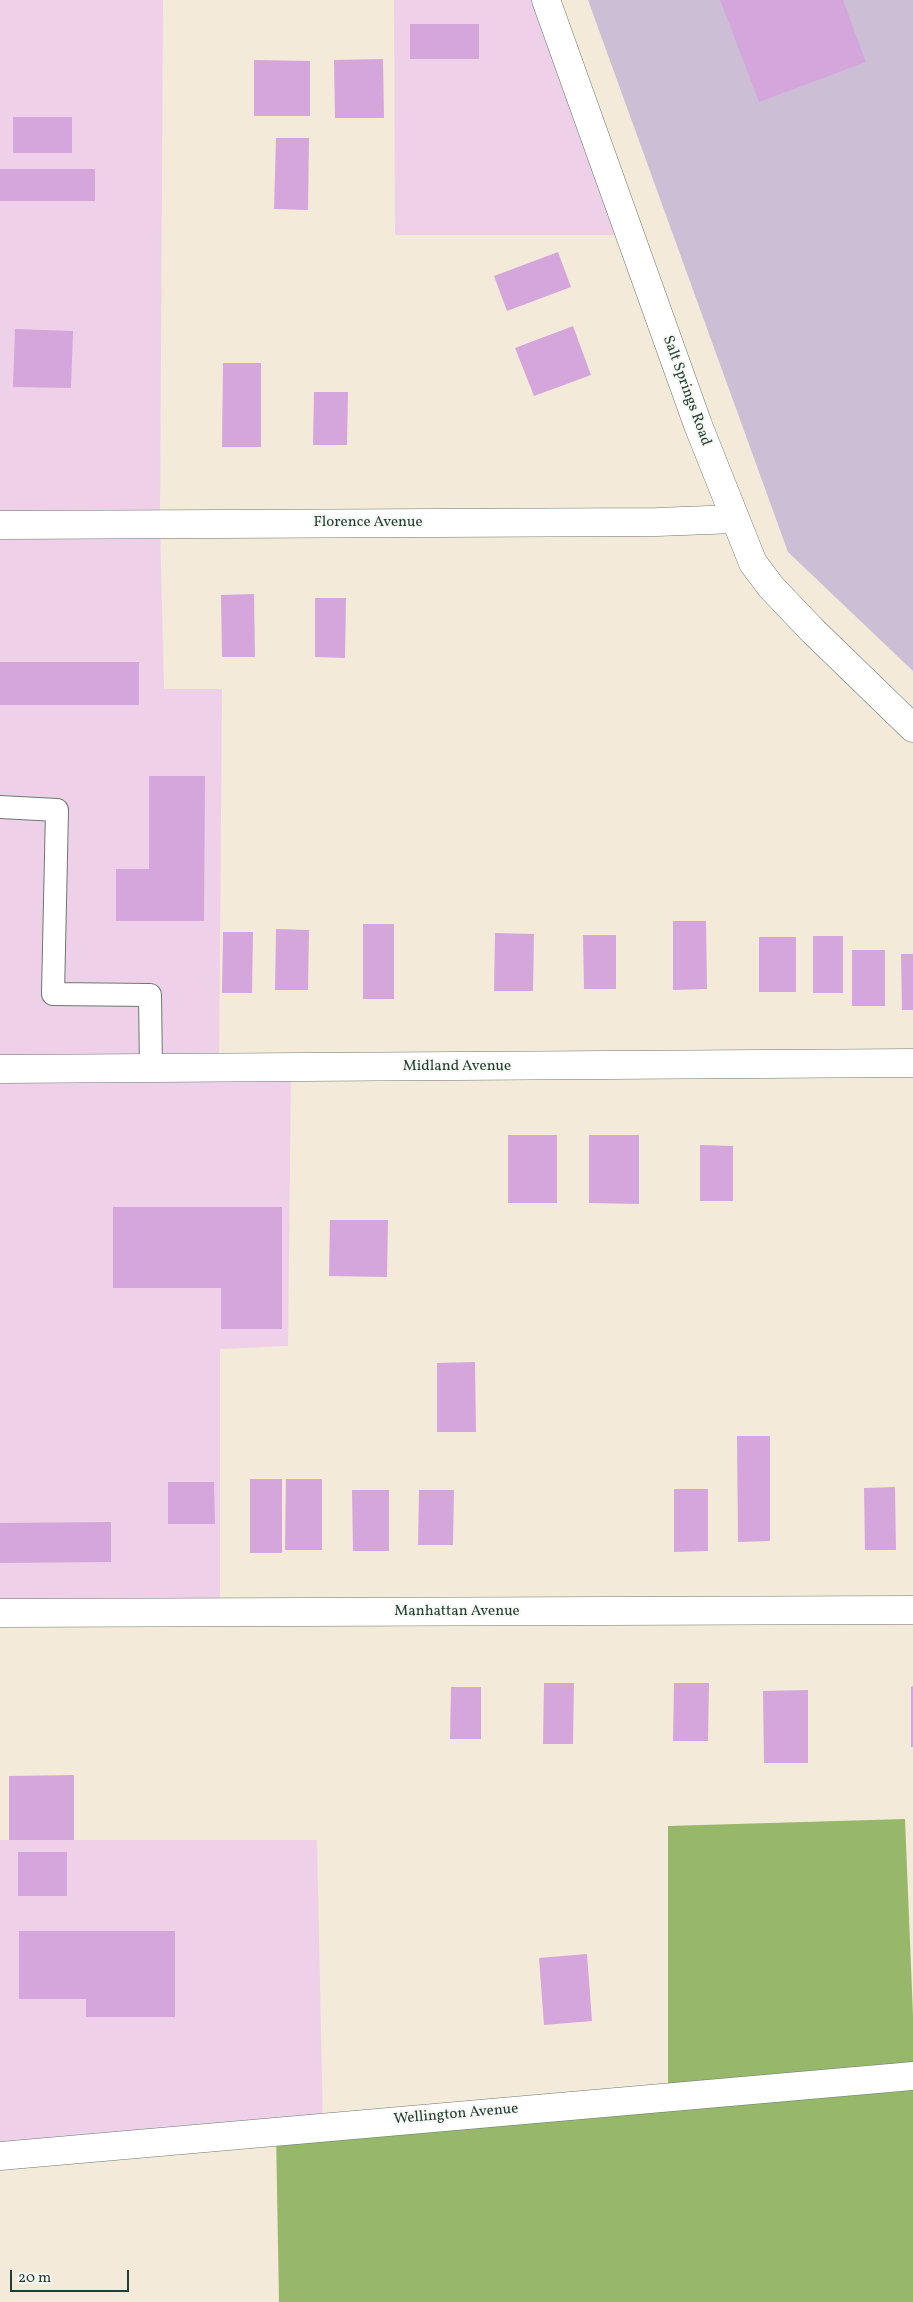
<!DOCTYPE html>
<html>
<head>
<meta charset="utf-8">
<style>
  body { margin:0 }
  #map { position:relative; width:913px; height:2302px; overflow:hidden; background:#f4eada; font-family:Vollkorn,serif }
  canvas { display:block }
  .scale { position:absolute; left:10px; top:2270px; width:119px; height:22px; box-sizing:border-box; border:2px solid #1f3d34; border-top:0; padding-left:6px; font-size:15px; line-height:18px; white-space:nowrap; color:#1f3d34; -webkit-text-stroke:4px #f6f6f2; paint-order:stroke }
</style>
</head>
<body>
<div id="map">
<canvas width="913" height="2302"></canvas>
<div class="scale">20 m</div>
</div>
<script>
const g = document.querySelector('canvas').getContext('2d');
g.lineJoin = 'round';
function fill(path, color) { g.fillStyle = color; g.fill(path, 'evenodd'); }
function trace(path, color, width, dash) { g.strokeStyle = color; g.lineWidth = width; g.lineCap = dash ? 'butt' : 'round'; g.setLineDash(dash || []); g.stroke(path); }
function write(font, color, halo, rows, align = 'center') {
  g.font = font + ' Vollkorn,serif'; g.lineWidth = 4; g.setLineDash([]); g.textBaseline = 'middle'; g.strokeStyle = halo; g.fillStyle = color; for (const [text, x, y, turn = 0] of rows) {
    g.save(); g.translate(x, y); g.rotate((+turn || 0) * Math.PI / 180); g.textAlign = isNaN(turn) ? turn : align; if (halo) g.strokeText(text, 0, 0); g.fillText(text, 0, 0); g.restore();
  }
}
fill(new Path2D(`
  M 0,0 L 163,0 L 160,524 L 164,689 L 222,689 L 219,1068 L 291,1068 L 288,1346 L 220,1349 L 220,1613 L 0,1613 Z
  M 394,0 L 546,0 L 630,235 L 395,235 Z
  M 0,1840 L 317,1840 L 323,2127 L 0,2156 Z`), '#eed0e8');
fill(new Path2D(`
  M 588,0 L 913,0 L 913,671 L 788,552 Z`), '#ccbed4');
fill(new Path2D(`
  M 905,1819 L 913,2016 L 913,2302 L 279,2302 L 276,2132 L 668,2097 L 668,1826 Z`), '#97b76a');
fill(new Path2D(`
  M 720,0 L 843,0 L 866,62 L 759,102 Z
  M 410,24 L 479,24 L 479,59 L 410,59 Z
  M 383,59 L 384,118 L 335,118 L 334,60 Z
  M 254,60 L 310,61 L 310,116 L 254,116 Z
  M 13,117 L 72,117 L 72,153 L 13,153 Z
  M 276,138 L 309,138 L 308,210 L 274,209 Z
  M 0,169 L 95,169 L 95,201 L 0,201 Z
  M 558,252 L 571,287 L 507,311 L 494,276 Z
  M 573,326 L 591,375 L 534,396 L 515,348 Z
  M 15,329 L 73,331 L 71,388 L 13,387 Z
  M 223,363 L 261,363 L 261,447 L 222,447 Z
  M 314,392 L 348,392 L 347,445 L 313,445 Z
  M 254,594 L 255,657 L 222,657 L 221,595 Z
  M 315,598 L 346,598 L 345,658 L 315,657 Z
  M 0,662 L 139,662 L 139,705 L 0,705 Z
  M 149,776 L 205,776 L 204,921 L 116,921 L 116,869 L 149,869 Z
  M 673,921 L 706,921 L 707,989 L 673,990 Z
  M 363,924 L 394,924 L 394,999 L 363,999 Z
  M 276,929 L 309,930 L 308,990 L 275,990 Z
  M 223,932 L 253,932 L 252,993 L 222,993 Z
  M 495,933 L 534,934 L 533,991 L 494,991 Z
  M 583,935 L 616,935 L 616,989 L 584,989 Z
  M 813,936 L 843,936 L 843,993 L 813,993 Z
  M 759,937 L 796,937 L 796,992 L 759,992 Z
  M 852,950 L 885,950 L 885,1006 L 852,1006 Z
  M 901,954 L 913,954 L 913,1010 L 902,1010 Z
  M 508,1135 L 557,1135 L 557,1203 L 508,1203 Z
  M 589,1135 L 639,1135 L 639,1204 L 589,1203 Z
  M 700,1145 L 733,1146 L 733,1201 L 700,1201 Z
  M 113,1207 L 282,1207 L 282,1329 L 221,1329 L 221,1288 L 113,1288 Z
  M 330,1220 L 388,1220 L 387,1277 L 329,1276 Z
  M 475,1362 L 476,1432 L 437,1432 L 437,1363 Z
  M 737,1436 L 770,1436 L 770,1541 L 738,1542 Z
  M 250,1479 L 282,1479 L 282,1553 L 250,1553 Z
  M 286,1479 L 322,1479 L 322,1550 L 285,1550 Z
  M 168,1482 L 214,1482 L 215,1524 L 168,1524 Z
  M 895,1487 L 896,1550 L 865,1550 L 864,1488 Z
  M 674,1489 L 708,1489 L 708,1551 L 674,1552 Z
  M 352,1490 L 389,1490 L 389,1551 L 353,1551 Z
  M 419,1490 L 454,1490 L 453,1545 L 418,1545 Z
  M 111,1522 L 111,1562 L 0,1563 L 0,1523 Z
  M 544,1683 L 574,1683 L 573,1744 L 543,1744 Z
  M 674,1683 L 709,1683 L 708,1741 L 673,1741 Z
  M 913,1686 L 913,1747 L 911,1747 L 911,1687 Z
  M 451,1687 L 481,1687 L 481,1739 L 450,1739 Z
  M 808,1690 L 808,1763 L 764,1763 L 763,1691 Z
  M 74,1775 L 74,1840 L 9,1840 L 9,1776 Z
  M 18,1852 L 67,1852 L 67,1896 L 18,1896 Z
  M 19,1931 L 175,1931 L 175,2017 L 86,2017 L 86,1999 L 19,1999 Z
  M 587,1954 L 592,2021 L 544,2025 L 539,1958 Z`), '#d5a6dc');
const service = new Path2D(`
  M 0,807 L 57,810 L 53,994 L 150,995 L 151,1069`);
const minor = new Path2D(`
  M 0,525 L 657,522 L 735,519
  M 0,1069 L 913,1063
  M 0,1613 L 913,1610
  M 0,2156 L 913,2076`);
const tertiary = new Path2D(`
  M 546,0 L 698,425 L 753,563 L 771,587 L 813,631 L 913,728`);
trace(service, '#6a7a6e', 24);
trace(minor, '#6a7a6e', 29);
trace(tertiary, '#6a7a6e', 29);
trace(service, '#fff', 22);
trace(minor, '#fff', 28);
trace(tertiary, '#fff', 28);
write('15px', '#1f3d34', '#f6f6f2', [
  ["Salt Springs Road",686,391,70],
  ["Florence Avenue",368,523],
  ["Midland Avenue",457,1067],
  ["Manhattan Avenue",457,1612],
  ["Wellington Avenue",456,2115,-5]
]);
</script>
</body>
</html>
